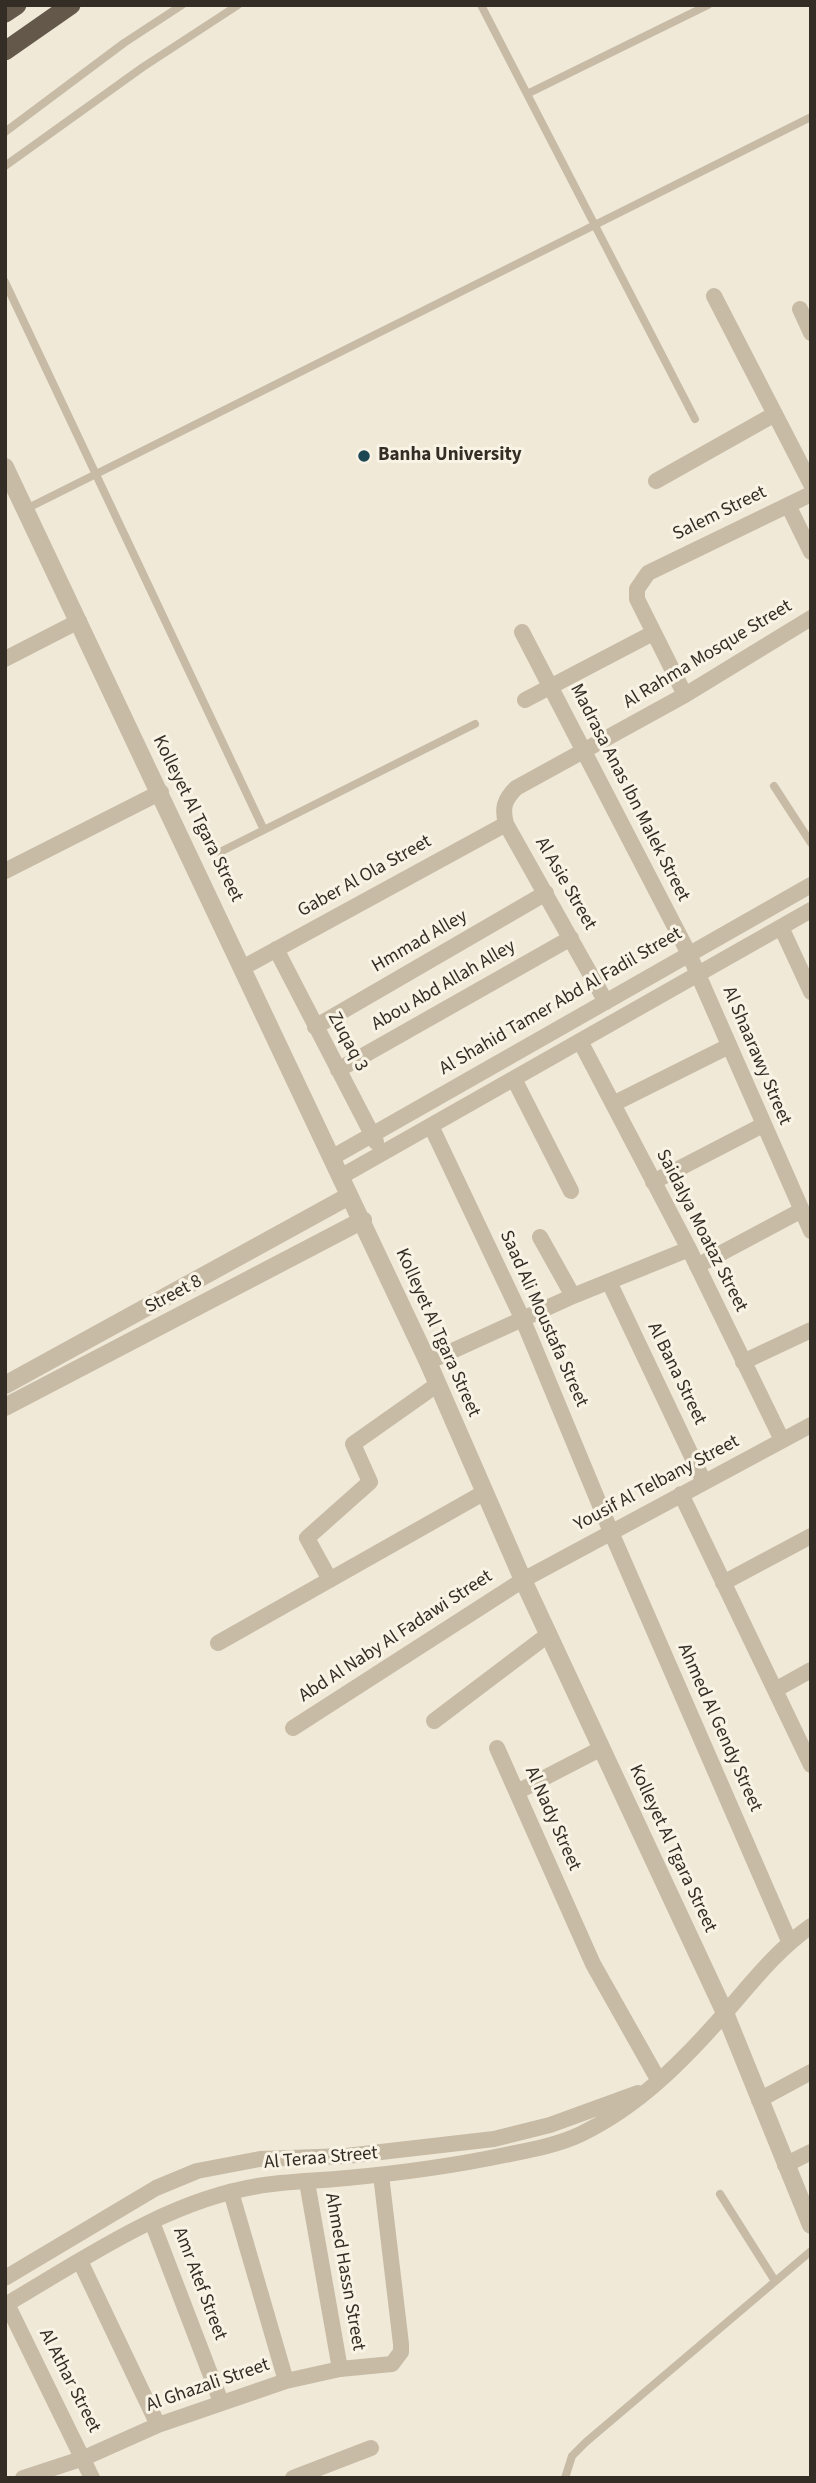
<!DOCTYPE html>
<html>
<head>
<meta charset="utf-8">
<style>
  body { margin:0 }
  #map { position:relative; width:816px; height:2483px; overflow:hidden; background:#f0e9d8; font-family:"Source Sans 3",sans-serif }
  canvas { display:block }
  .frame { position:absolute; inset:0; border:7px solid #332d26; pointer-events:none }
</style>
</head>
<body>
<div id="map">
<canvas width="816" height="2483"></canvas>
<div class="frame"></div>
</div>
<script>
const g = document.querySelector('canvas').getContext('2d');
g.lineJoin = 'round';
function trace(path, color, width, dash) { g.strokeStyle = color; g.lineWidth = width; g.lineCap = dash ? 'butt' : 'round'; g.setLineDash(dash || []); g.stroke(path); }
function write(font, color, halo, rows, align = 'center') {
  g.font = font + ' "Source Sans 3",sans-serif'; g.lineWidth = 6; g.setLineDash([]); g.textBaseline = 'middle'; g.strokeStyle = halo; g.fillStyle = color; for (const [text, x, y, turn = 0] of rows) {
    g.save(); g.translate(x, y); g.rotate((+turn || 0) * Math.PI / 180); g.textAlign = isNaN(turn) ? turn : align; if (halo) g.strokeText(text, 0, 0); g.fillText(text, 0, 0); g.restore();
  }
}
trace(new Path2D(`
  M 481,5 L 695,419
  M 527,94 L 708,5
  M 5,132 L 124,43 L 182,5
  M 5,166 L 143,67 L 238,5
  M 5,282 L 264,830
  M 26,509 L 811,117
  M 774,786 L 811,843
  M 220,852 L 475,724
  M 720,2194 L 775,2281
  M 565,2478 L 572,2456 L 586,2442 L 811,2251`), '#c7bba5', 8);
trace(new Path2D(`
  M 714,296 L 811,484
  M 800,309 L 811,333
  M 656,481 L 775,414
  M 788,505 L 811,552
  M 522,632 L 689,954 L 811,1231
  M 5,659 L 79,621
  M 685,695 L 637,599 L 637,589 L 648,573 L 811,494
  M 525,700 L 653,633
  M 5,871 L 161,792
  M 781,927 L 811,992
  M 276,949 L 376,1142
  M 244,967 L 506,824
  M 606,1002 L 506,824 C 502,808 504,800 516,788 L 685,695 L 811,618
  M 315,1027 L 546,893
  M 580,1041 L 689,1249 L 782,1440
  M 338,1070 L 571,938
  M 514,1079 L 571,1191
  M 613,1104 L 729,1046
  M 431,1126 L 523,1320 L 611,1532 L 789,1941
  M 333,1157 L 811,885
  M 342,1176 L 811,910
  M 653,1182 L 763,1125
  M 540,1237 L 573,1296
  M 697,1266 L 802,1210
  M 610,1284 L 704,1482
  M 428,1362 L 573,1296 L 689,1249
  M 743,1362 L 811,1330
  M 681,1494 L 811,1765
  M 330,1580 L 307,1538 L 370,1482 L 353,1444 L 438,1384
  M 723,1583 L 811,1536
  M 218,1643 L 485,1492
  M 775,1690 L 811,1670
  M 434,1721 L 549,1634
  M 293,1728 L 523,1580 L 811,1425
  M 497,1748 L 593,1964 L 659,2081
  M 517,1792 L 602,1748
  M 759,2100 L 811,2072
  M 785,2165 L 811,2152
  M 307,2182 L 340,2369
  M 231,2192 L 286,2381
  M 152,2222 L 221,2402
  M 80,2261 L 158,2425
  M 5,2278 L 156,2188 L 197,2171 L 260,2159 L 346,2156 L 494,2139 L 550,2125 L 638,2093
  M 7,2304 L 92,2478
  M 5,2305 C 84,2259 166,2201 258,2186 C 287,2181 318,2181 347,2178 C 400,2173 453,2166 505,2155 C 530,2150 558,2145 581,2134 C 639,2106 684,2060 726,2012 C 753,1981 777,1950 811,1926
  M 23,2478 L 84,2458 L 158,2425 L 286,2381 L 340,2369 L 392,2364 L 401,2352 L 401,2344 L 381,2175
  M 293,2478 L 371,2448`), '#c7bba5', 16);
trace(new Path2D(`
  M 5,467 L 428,1362 L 523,1580 L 725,2013 L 811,2225
  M 5,1385 L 349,1196
  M 5,1407 L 363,1220`), '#c7bba5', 18);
trace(new Path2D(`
  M 5,13 L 17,5
  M 5,51 L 71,5`), '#64584a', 19);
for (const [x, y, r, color] of [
  [364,456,7,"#1d4653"]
]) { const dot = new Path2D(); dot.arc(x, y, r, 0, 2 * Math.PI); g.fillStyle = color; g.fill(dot); trace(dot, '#f8f3e4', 2.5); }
write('bold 19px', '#332d26', '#f8f3e4', [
  ["Banha University",378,456]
], 'left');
write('19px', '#332d26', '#f8f3e4', [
  ["Salem Street",720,514,-26],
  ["Al Rahma Mosque Street",708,655,-31],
  ["Madrasa Anas Ibn Malek Street",629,793,63],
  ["Kolleyet Al Tgara Street",197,819,64],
  ["Gaber Al Ola Street",365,877,-29],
  ["Al Asie Street",565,884,60],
  ["Hmmad Alley",420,942,-30],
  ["Abou Abd Allah Alley",444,986,-30],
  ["Al Shahid Tamer Abd Al Fadil Street",561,1002,-30],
  ["Zuqaq 3",347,1042,62],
  ["Al Shaarawy Street",756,1056,67],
  ["Saidalya Moataz Street",701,1231,63],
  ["Street 8",174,1295,-28],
  ["Saad Ali Moustafa Street",543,1319,66],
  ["Kolleyet Al Tgara Street",437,1333,66],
  ["Al Bana Street",676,1374,64],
  ["Yousif Al Telbany Street",657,1484,-28],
  ["Abd Al Naby Al Fadawi Street",396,1637,-33],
  ["Ahmed Al Gendy Street",719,1728,66],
  ["Al Nady Street",552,1819,66],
  ["Kolleyet Al Tgara Street",672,1849,65],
  ["Al Teraa Street",321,2159,-5],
  ["Ahmed Hassn Street",344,2272,80],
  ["Amr Atef Street",199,2284,69],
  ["Al Athar Street",69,2381,63],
  ["Al Ghazali Street",208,2386,-19]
]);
</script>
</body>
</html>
